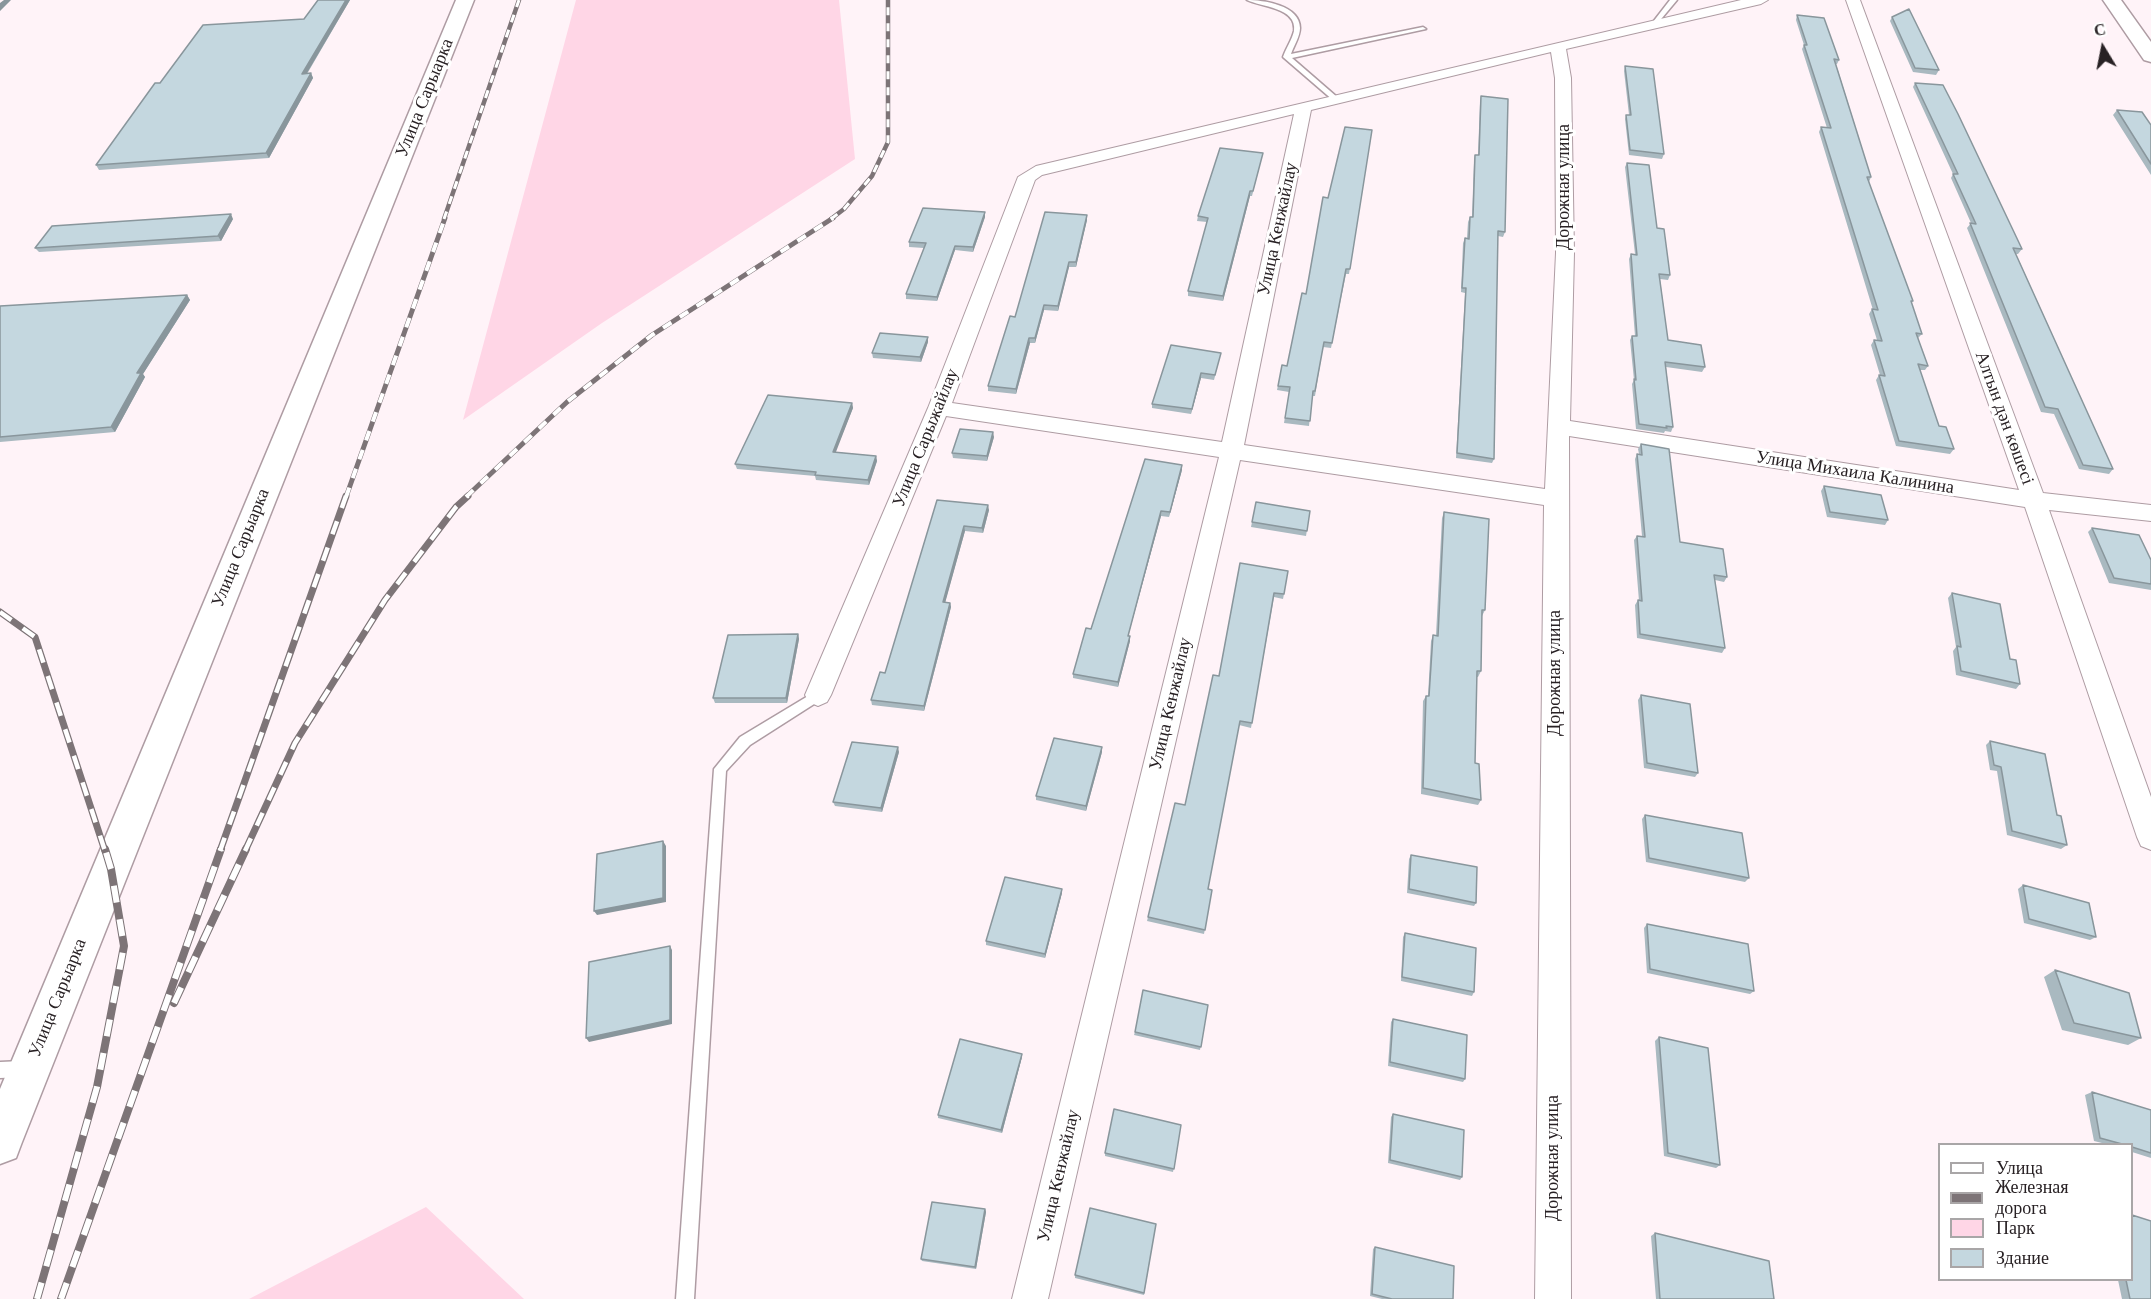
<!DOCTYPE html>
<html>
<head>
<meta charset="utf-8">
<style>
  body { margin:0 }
  #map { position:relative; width:2151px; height:1299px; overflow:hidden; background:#fff3f8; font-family:Georgia,serif }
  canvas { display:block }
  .legend { position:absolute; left:1938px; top:1143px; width:195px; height:138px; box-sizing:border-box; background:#fff; border:2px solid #a9a6a7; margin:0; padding:8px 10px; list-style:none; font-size:18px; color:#282124 }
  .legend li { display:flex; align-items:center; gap:12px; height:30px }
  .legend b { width:30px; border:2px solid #a9a6a7 }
  .north { position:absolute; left:2073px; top:18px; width:60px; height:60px; -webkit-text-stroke:4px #fff; paint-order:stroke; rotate:350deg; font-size:16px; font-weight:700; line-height:24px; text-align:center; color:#282124 }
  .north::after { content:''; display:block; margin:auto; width:21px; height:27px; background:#282124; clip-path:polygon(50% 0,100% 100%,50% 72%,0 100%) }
</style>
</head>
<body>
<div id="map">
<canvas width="2151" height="1299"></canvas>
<ul class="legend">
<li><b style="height:8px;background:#fff"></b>Улица</li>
<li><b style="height:8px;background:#7d7477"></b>Железная дорога</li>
<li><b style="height:16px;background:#ffd6e6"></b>Парк</li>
<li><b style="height:16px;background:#c4d7df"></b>Здание</li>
</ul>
<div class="north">С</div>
</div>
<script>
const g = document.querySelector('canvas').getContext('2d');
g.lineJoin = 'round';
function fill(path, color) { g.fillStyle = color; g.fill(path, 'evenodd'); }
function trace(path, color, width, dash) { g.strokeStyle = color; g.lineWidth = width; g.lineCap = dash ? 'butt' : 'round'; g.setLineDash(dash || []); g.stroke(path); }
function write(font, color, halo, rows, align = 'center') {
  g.font = font + ' Georgia,serif'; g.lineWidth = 6; g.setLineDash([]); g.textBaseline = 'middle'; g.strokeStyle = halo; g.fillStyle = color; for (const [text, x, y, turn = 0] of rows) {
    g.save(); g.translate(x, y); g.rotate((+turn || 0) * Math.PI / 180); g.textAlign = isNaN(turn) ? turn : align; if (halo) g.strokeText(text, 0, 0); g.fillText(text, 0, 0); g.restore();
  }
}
fill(new Path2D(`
  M 576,0 L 839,0 L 855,159 L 602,323 L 463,420 Z
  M 426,1207 L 524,1299 L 249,1299 Z`), '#ffd6e6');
const lane = new Path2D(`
  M 1247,0 C 1263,0 1300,5 1300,28 C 1300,37 1294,45 1291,54 L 1423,27 L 1426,29 L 1292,58 L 1337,97 L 1338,99 L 1334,101 L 1283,57 C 1286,48 1292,40 1294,31 C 1297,7 1260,7 1247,0 Z
  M 1670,0 L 1677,0 L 1657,24 L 1653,24 L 1653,22 Z
  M 818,690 L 822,691 L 824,695 L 822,699 L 750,745 L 726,771 L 694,1299 L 676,1299 L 714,769 L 740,737 Z
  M 22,1061 L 27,1064 L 30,1069 L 27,1074 L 22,1077 L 0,1078 L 0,1062 Z`);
const street = new Path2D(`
  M 1741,0 L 1768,0 L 1761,4 L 1566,49 L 1571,78 L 1574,253 L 1570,421 L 2019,490 L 1846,0 L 1860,0 L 2043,493 L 2151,505 L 2151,521 L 2049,510 L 2151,797 L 2151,850 L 2141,846 L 2137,837 L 2025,507 L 1569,436 L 1571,1299 L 1535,1299 L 1544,505 L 1240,460 L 1048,1299 L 1012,1299 L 1219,457 L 946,416 L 831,695 L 827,702 L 818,706 L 809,702 L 805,695 L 928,408 L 1018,177 L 1036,166 ZM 1551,52 L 1555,78 L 1556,253 L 1545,489 L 1244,445 L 1311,110 ZM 1294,114 L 1222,442 L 952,403 L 1035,180 L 1042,175 Z`);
const secondary = new Path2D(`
  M 456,0 L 474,0 L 22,1142 L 16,1158 L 0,1164 L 0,1089 Z
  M 2103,0 L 2121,0 L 2151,42 L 2151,62 L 2144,60 Z`);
trace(lane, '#ae9ca3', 3);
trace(street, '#ae9ca3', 2);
trace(secondary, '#ae9ca3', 3);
fill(lane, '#fff');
fill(street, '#fff');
fill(secondary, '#fff');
const railFar3 = new Path2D(`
  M 444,219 L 519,0
  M 831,219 L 844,209 L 872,176 L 888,142 L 888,0`);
const railFar2 = new Path2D(`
  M 346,497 L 445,218
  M 466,497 L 567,402 L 652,335 L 833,218`);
const railFar1 = new Path2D(`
  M 0,612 L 35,637 L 105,851
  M 220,851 L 346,496
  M 245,851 L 295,743 L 385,600 L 456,507 L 468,496`);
const rail = new Path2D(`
  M 174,1003 L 246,849
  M 37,1299 L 97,1087 L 124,946 L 111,869 L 105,849
  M 61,1299 L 221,849`);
trace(railFar3, '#7d7477', 4.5);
trace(railFar2, '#7d7477', 5);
trace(railFar1, '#7d7477', 7);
trace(rail, '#7d7477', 8);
trace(railFar3, '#fff', 3, [8]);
trace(railFar2, '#fff', 4, [10]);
trace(railFar1, '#fff', 4.5, [14]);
trace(rail, '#fff', 6, [17]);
fill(new Path2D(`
  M 318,0 L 350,0 L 307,74 L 311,73 L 313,78 L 269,158 L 99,170 L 96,165 L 160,83 L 304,19 Z
  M 1797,15 L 1839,60 L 1837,64 L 1836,64 L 1871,177 L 1869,182 L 1913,301 L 1911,303 L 1922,334 L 1918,338 L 1928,366 L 1925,370 L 1919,370 L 1939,426 L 1954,449 L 1950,454 L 1896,446 L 1876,380 L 1879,375 L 1880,375 L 1871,345 L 1874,340 L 1877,340 L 1869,314 L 1872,309 L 1873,310 L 1819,132 L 1821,127 L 1827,128 L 1802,49 L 1804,45 L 1796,20 Z
  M 1892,17 L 1939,70 L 1936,75 L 1913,72 L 1890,21 Z
  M 1625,66 L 1664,154 L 1662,159 L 1629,155 L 1625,119 L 1626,115 L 1629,115 L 1624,71 Z
  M 1915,83 L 2022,249 L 2018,254 L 2016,254 L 2113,469 L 2109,474 L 2079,469 L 2054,414 L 2041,412 L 1967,228 L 1971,223 L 1951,178 L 1953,174 L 1913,87 Z
  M 1481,96 L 1505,232 L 1503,237 L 1498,236 L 1494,459 L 1492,463 L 1456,458 L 1465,293 L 1461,292 L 1463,243 L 1465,238 L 1467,238 L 1468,222 L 1470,217 L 1472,217 L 1474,159 L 1475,155 L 1478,155 L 1480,101 Z
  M 2117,110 L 2151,125 L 2151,175 L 2113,115 Z
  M 1372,130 L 1349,274 L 1346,274 L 1331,348 L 1323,347 L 1315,396 L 1312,396 L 1309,426 L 1284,423 L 1289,392 L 1277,390 L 1282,365 L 1287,366 L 1306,294 L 1328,198 Z
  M 1263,153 L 1252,196 L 1250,196 L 1223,301 L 1188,296 L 1188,291 L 1207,222 L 1197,221 L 1198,216 Z
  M 1627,163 L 1657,228 L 1670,275 L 1668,280 L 1660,279 L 1668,340 L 1705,367 L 1702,372 L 1666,367 L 1673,427 L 1671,432 L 1665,431 L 1664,433 L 1636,429 L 1632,384 L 1634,380 L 1630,340 L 1632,336 L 1635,336 L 1629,259 L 1631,254 L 1635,254 L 1625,167 Z
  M 985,212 L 985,217 L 973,252 L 955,250 L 937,301 L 906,299 L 906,294 L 924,248 L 909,247 L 909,242 Z
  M 1087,215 L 1087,220 L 1076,267 L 1069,267 L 1058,311 L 1044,310 L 1035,343 L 1030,343 L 1016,394 L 988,391 L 988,386 L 1015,317 Z
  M 233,219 L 221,241 L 39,252 L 35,248 Z
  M 187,295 L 190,300 L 143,374 L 145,377 L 115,432 L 0,442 L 0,306 Z
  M 928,342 L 921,362 L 873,358 L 872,353 Z
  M 1220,357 L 1214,380 L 1201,378 L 1191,414 L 1152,408 L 1152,404 Z
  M 852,403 L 853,408 L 835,452 L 876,456 L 877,461 L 869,485 L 816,480 L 815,476 L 737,469 L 735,464 Z
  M 994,437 L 987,461 L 953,458 L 952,453 Z
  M 1641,444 L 1680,542 L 1727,577 L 1724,582 L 1715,580 L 1725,648 L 1722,653 L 1637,638 L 1635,605 L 1638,600 L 1639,601 L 1634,540 L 1637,536 L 1642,536 L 1635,459 L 1637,454 L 1639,454 L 1638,449 Z
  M 1182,470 L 1169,517 L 1161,516 L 1128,636 L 1130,636 L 1130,641 L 1118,687 L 1073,678 L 1073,674 L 1091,629 Z
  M 1824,486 L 1888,520 L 1885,525 L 1827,517 L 1821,491 Z
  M 937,500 L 989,510 L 983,533 L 965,531 L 945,602 L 950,603 L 951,607 L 924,711 L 872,705 L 871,700 L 885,673 Z
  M 1256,502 L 1310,511 L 1306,536 L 1251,527 Z
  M 1444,512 L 1485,610 L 1482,616 L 1481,671 L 1478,677 L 1477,677 L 1475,763 L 1481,800 L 1478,805 L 1421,794 L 1423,701 L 1426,696 L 1428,696 L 1431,641 L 1433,635 L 1436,635 L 1442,518 Z
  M 2092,528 L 2151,560 L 2151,590 L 2109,583 L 2088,532 Z
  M 1240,563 L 1284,594 L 1283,599 L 1274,597 L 1251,728 L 1239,725 L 1208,889 L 1212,890 L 1204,934 L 1147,921 L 1148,917 L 1185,805 L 1219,676 Z
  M 1952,593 L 2010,659 L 2020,684 L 2016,689 L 1956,675 L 1953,651 L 1956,647 L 1948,598 Z
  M 798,634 L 799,639 L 787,703 L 715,703 L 713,698 Z
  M 1641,695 L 1698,773 L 1695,777 L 1644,768 L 1638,700 Z
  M 1990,741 L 2057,815 L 2067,845 L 2061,849 L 2007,835 L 1997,771 L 1990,770 L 1986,745 Z
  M 899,752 L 882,812 L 835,806 L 833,802 Z
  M 1102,752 L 1086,811 L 1036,800 L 1036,796 Z
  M 1645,815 L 1749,878 L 1745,882 L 1646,862 L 1642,819 Z
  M 1411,855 L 1476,903 L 1474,906 L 1407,893 L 1409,859 Z
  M 2023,885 L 2096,937 L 2090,940 L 2024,923 L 2018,889 Z
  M 1062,893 L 1045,958 L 986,945 L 986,941 Z
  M 1647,924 L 1754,991 L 1750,994 L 1647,973 L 1644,928 Z
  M 1405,933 L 1474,992 L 1472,996 L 1401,981 L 1403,937 Z
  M 2055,970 L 2141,1038 L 2128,1045 L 2062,1030 L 2044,977 Z
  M 1208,1005 L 1200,1050 L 1134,1035 L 1135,1032 Z
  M 1393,1019 L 1465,1079 L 1463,1082 L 1388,1066 L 1391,1022 Z
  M 1659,1037 L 1720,1165 L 1716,1168 L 1664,1156 L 1655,1041 Z
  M 1022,1054 L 1022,1057 L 1002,1133 L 938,1118 L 938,1115 Z
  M 2092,1092 L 2151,1110 L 2151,1158 L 2132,1152 L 2132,1144 L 2106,1144 L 2094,1141 L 2085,1095 Z
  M 1393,1114 L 1462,1177 L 1460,1180 L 1388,1163 L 1391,1117 Z
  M 1181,1125 L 1173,1172 L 1105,1156 L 1105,1153 Z
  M 985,1209 L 986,1212 L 976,1269 L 922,1261 L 921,1259 Z
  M 1156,1224 L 1144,1295 L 1075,1278 L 1075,1275 Z
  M 1655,1233 L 1774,1299 L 1656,1299 L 1651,1236 Z
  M 1375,1247 L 1453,1299 L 1382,1299 L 1370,1296 L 1373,1249 Z
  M 2118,1280 L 2132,1280 L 2151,1299 L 2122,1299 Z`), '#a9b9c0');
fill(new Path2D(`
  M 4,0 L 11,0 L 0,11 L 0,3 Z
  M 346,0 L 350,0 L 304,78 L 302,74 Z
  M 311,73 L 313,78 L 269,158 L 266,153 Z
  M 1250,191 L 1250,196 L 1223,301 L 1223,296 Z
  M 985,212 L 985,217 L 973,252 L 973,247 Z
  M 231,214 L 233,219 L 221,241 L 218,236 Z
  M 1087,215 L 1087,220 L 1076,267 L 1076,262 Z
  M 955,246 L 955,250 L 937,301 L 937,297 Z
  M 1069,262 L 1069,267 L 1058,311 L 1058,306 Z
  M 187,295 L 190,300 L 143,374 L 145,377 L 115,432 L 111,427 L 137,373 Z
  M 1044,305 L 1044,310 L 1035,343 L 1035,338 Z
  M 928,337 L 928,342 L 921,362 L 920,357 Z
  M 1029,338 L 1030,343 L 1016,394 L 1016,389 Z
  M 1201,373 L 1201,378 L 1191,414 L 1192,409 Z
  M 852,403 L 853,408 L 834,457 L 833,452 Z
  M 993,432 L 994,437 L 987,461 L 987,456 Z
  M 876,456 L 877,461 L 869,485 L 868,480 Z
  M 1182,465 L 1182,470 L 1169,517 L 1170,512 Z
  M 988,505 L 989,510 L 983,533 L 982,528 Z
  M 1161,511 L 1161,516 L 1127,640 L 1128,636 Z
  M 964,526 L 965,531 L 944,607 L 943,602 Z
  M 950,603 L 951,607 L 924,711 L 924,706 Z
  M 798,634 L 799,639 L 787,703 L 786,698 Z
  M 1130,636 L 1130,641 L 1118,687 L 1118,682 Z
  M 898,747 L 899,752 L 882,812 L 881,808 Z
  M 1102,747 L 1102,752 L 1086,811 L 1086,806 Z
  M 663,841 L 666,846 L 666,902 L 597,915 L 594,911 Z
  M 1062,889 L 1062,893 L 1045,958 L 1045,954 Z
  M 670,946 L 672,950 L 672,1024 L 589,1042 L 586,1038 Z
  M 1022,1054 L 1022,1057 L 1002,1133 L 1001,1130 Z
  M 985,1209 L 986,1212 L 976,1269 L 975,1267 Z`), '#89969c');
const building = new Path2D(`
  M 318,0 L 346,0 L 302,74 L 311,73 L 266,153 L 96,165 L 155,83 L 160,83 L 203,25 L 304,19 Z
  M 1909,9 L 1939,70 L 1915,68 L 1892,17 Z
  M 1797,15 L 1824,18 L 1839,60 L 1834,59 L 1871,177 L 1867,177 L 1913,301 L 1911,301 L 1922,334 L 1916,333 L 1928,366 L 1918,364 L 1939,426 L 1946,427 L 1954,449 L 1899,441 L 1879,375 L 1885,376 L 1874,340 L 1882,341 L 1872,309 L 1878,310 L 1821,127 L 1831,128 L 1804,45 L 1807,45 Z
  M 1625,66 L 1653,69 L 1664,154 L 1630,150 L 1626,115 L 1631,115 Z
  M 1915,83 L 1943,85 L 1958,114 L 2022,249 L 2013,248 L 2113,469 L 2083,465 L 2058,409 L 2045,407 L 1970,223 L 1976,224 L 1953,174 L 1958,174 Z
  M 1481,96 L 1508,99 L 1505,232 L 1498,231 L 1494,459 L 1457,453 L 1466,288 L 1462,288 L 1465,238 L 1469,239 L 1470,217 L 1473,217 L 1475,155 L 1479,155 Z
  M 2117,110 L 2142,112 L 2151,125 L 2151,164 Z
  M 1345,127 L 1372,130 L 1350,269 L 1346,269 L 1332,343 L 1324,342 L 1315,391 L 1313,391 L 1310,421 L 1285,418 L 1290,387 L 1278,386 L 1282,365 L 1287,366 L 1302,293 L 1306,294 L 1323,197 L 1328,198 Z
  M 1220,148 L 1263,153 L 1253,191 L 1250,191 L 1223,296 L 1188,291 L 1208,218 L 1198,216 Z
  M 1627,163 L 1649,165 L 1657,228 L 1664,229 L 1670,275 L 1659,274 L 1668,340 L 1701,345 L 1705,367 L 1665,362 L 1673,427 L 1666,426 L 1667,428 L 1639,424 L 1634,379 L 1636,380 L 1632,336 L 1637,336 L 1631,254 L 1637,255 Z
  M 923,208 L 985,212 L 973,247 L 955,246 L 937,297 L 906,294 L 926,243 L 909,242 Z
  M 1045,212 L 1087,215 L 1076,262 L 1069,262 L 1058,306 L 1044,305 L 1035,338 L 1029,338 L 1016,389 L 988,386 L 1010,316 L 1015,317 Z
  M 231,214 L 218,236 L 35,248 L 52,226 Z
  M 187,295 L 137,373 L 141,373 L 111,427 L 0,437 L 0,306 Z
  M 880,333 L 928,337 L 920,357 L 872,353 Z
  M 1171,345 L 1221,353 L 1215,375 L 1201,373 L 1192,409 L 1152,404 Z
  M 768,395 L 852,403 L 833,452 L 876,456 L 868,480 L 815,475 L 816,472 L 735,464 Z
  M 960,429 L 993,432 L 987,456 L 952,453 Z
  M 1641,444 L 1669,449 L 1680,542 L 1723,549 L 1727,577 L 1714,575 L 1725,648 L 1640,634 L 1638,600 L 1642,601 L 1637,536 L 1645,537 L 1637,454 L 1642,455 Z
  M 1145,459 L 1182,465 L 1170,512 L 1161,511 L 1128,636 L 1130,636 L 1118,682 L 1073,674 L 1086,628 L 1091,629 Z
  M 1824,486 L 1881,495 L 1888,520 L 1830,512 Z
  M 937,500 L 988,505 L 982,528 L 964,526 L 943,602 L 950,603 L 924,706 L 871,700 L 880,672 L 885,673 Z
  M 1256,502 L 1310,511 L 1307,531 L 1252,522 Z
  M 1444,512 L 1489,519 L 1485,610 L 1482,610 L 1481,671 L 1477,671 L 1475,763 L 1479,764 L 1481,800 L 1423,788 L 1426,696 L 1429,696 L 1433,635 L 1438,636 Z
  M 2092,528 L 2139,535 L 2151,560 L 2151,584 L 2114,578 Z
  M 1240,563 L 1288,571 L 1284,594 L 1274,593 L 1252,723 L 1240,721 L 1208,889 L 1212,890 L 1205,930 L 1148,917 L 1175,803 L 1185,805 L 1213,675 L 1219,676 Z
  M 1952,593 L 2000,604 L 2010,659 L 2016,660 L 2020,684 L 1961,671 L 1957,646 L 1961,647 Z
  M 798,634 L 786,698 L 713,698 L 728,635 Z
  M 1641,695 L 1690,704 L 1698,773 L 1647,763 Z
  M 1054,738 L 1102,747 L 1086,806 L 1036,796 Z
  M 1990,741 L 2045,754 L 2057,815 L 2061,816 L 2067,845 L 2012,831 L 2001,767 L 1994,765 Z
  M 852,742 L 898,747 L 881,808 L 833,802 Z
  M 1645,815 L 1742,833 L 1749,878 L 1649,858 Z
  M 663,841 L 663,898 L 594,911 L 597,854 Z
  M 1411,855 L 1477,867 L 1476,903 L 1409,889 Z
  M 1005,877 L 1062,889 L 1045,954 L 986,941 Z
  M 2023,885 L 2089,903 L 2096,937 L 2029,919 Z
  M 1647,924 L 1748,944 L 1754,991 L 1650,969 Z
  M 1405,933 L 1476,948 L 1474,992 L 1402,977 Z
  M 670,946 L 670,1020 L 586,1038 L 589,962 Z
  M 2055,970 L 2129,993 L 2141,1038 L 2074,1023 Z
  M 1143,990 L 1208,1005 L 1201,1047 L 1135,1032 Z
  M 1393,1019 L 1467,1035 L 1465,1079 L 1390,1062 Z
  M 1659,1037 L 1708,1048 L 1720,1165 L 1668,1153 Z
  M 960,1039 L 1022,1054 L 1001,1130 L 938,1115 Z
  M 2092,1092 L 2151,1110 L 2151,1153 L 2132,1147 L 2132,1144 L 2122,1144 L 2100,1138 Z
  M 1114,1109 L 1181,1125 L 1174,1169 L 1105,1153 Z
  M 1393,1114 L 1464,1130 L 1462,1177 L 1390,1160 Z
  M 932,1202 L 985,1209 L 975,1267 L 921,1259 Z
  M 1090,1208 L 1156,1224 L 1144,1293 L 1075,1275 Z
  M 2132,1215 L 2151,1221 L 2151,1299 L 2130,1299 L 2126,1280 L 2132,1280 Z
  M 1655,1233 L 1769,1261 L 1774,1299 L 1660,1299 Z
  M 1375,1247 L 1454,1266 L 1453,1299 L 1392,1299 L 1372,1294 Z`);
fill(building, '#c4d7df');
trace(building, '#89969c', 1.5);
write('18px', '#282124', '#fff', [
  ["Улица Сарыарка",425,98,-68],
  ["Дорожная улица",1564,187,-90],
  ["Улица Кенжайлау",1278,229,-78],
  ["Алтын дән көшесі",2004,418,70],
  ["Улица Сарыжайлау",926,438,-68],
  ["Улица Михаила Калинина",1855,473,9],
  ["Улица Сарыарка",241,548,-68],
  ["Дорожная улица",1555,673,-90],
  ["Улица Кенжайлау",1171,704,-77],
  ["Улица Сарыарка",58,998,-68],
  ["Дорожная улица",1553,1158,-90],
  ["Улица Кенжайлау",1059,1176,-77]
]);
</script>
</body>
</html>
